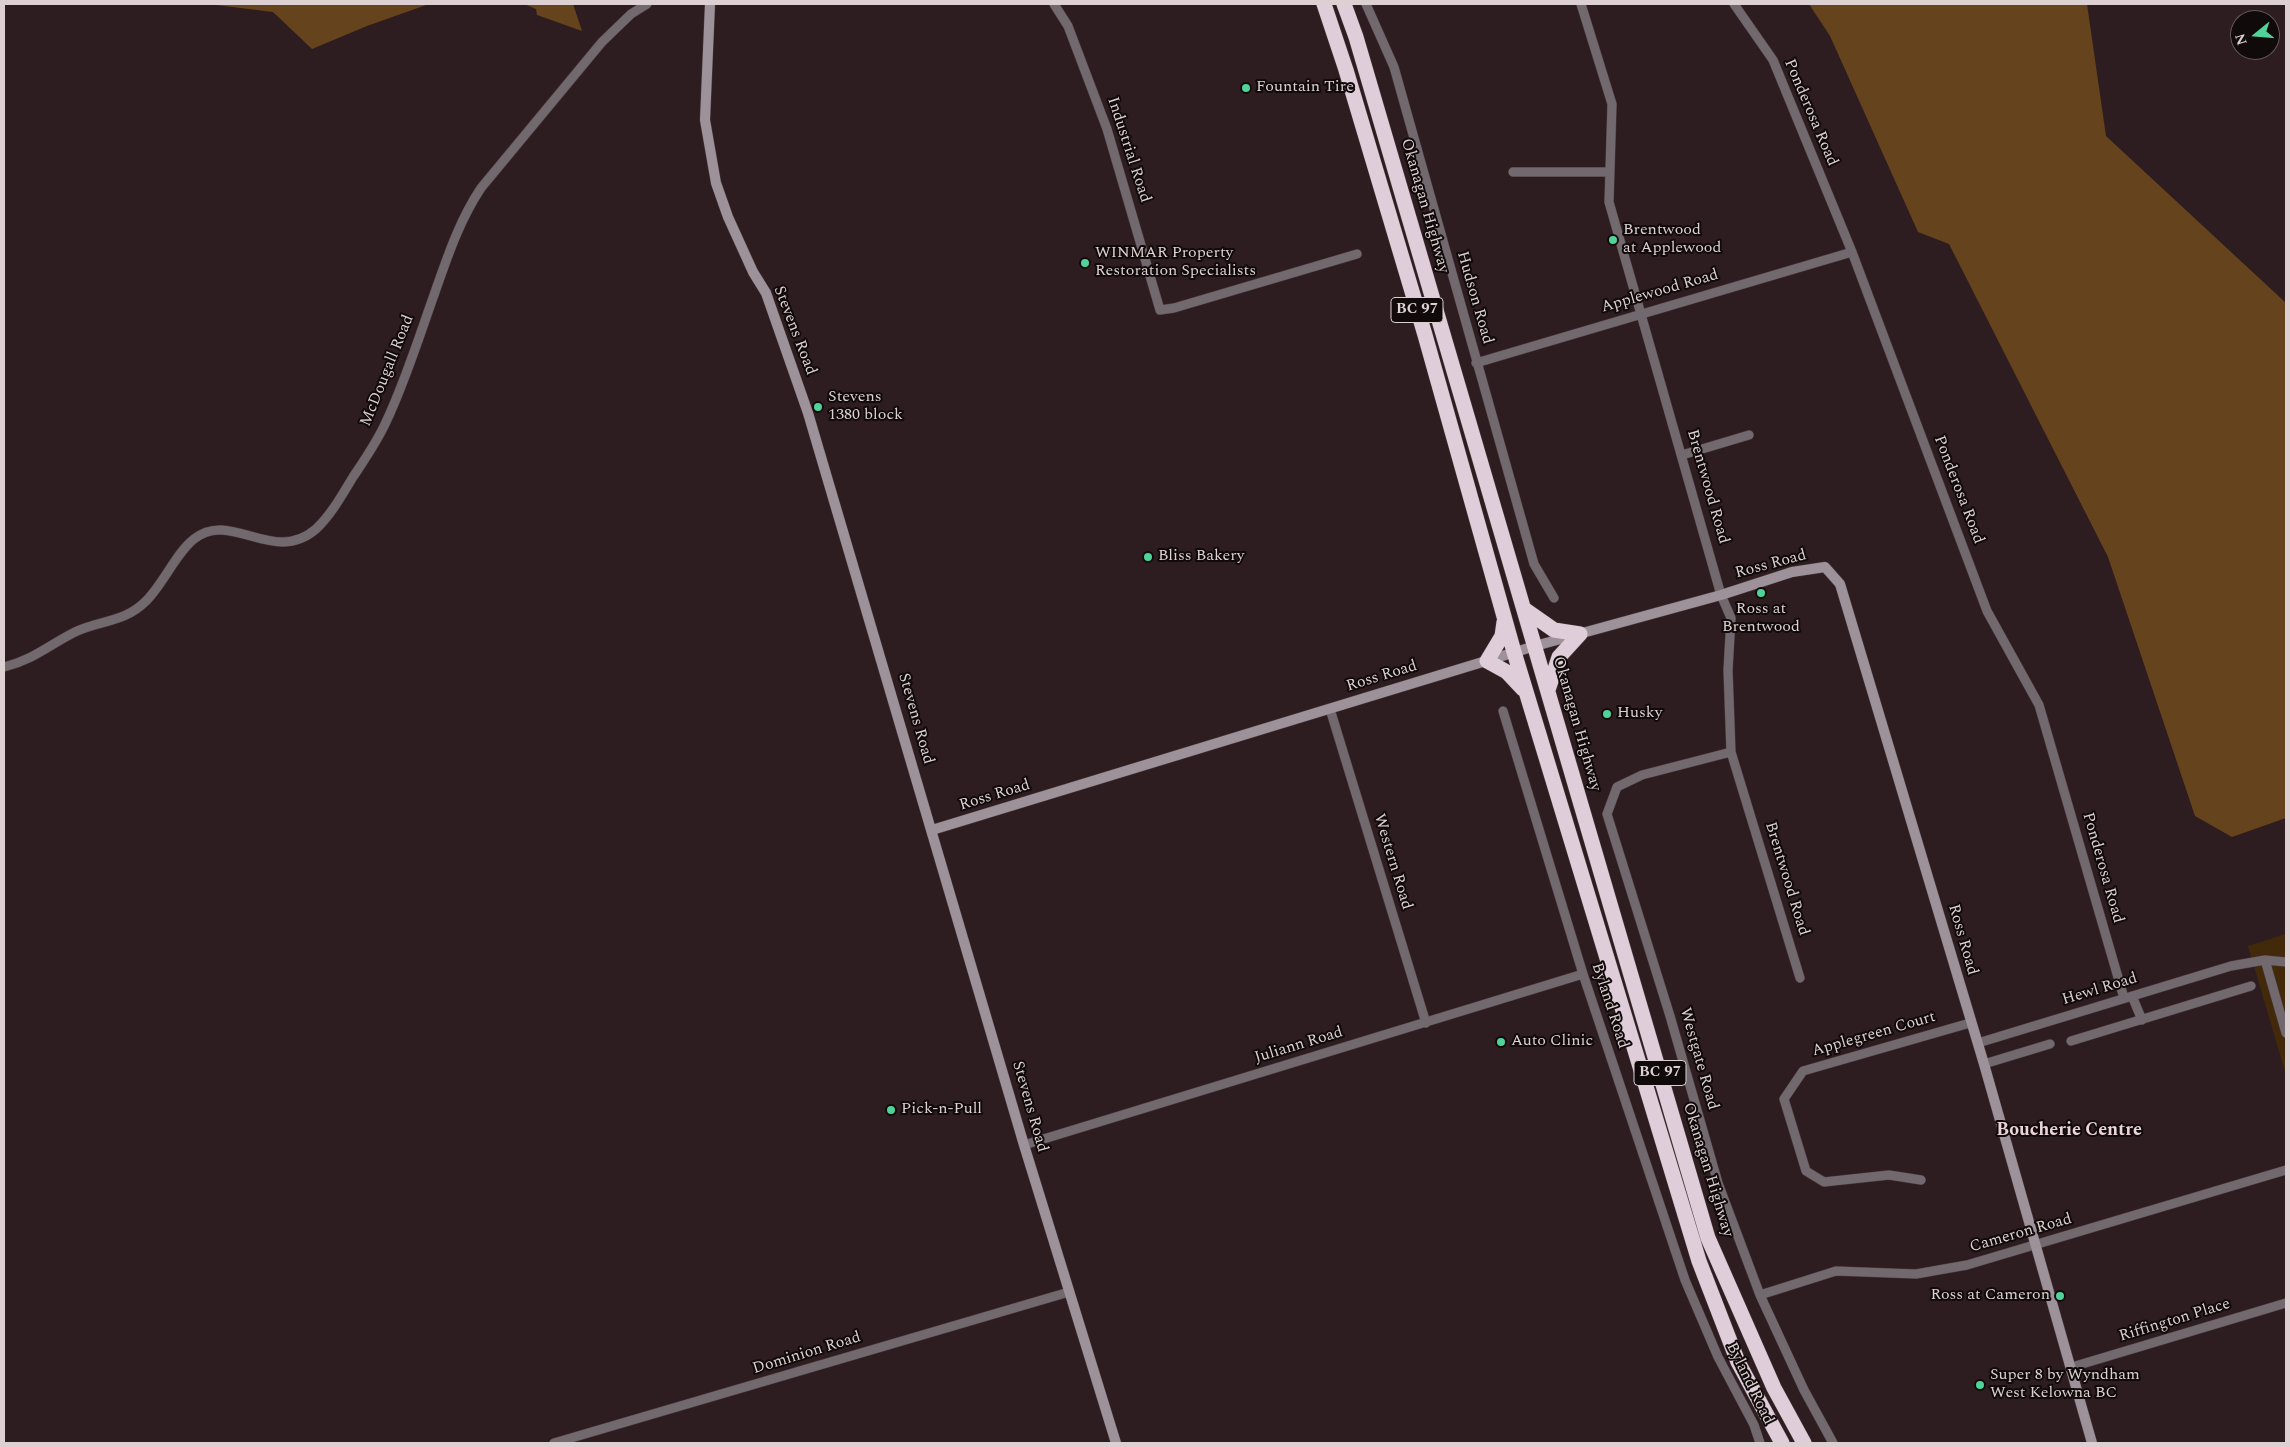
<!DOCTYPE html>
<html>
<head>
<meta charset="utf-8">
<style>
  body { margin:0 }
  #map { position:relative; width:2290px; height:1447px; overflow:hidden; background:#2e1d20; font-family:Spectral,serif }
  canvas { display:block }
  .frame { position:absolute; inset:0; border:5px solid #dcd0d2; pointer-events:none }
  .north { position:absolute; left:2230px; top:10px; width:50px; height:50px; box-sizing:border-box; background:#110a0b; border:1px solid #62595b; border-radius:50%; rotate:253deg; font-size:14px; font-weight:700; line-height:20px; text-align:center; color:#dcd0d2 }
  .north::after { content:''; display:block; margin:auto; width:18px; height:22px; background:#50d398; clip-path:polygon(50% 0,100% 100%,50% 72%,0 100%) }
</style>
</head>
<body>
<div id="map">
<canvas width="2290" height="1447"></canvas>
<div class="frame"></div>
<div class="north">N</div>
</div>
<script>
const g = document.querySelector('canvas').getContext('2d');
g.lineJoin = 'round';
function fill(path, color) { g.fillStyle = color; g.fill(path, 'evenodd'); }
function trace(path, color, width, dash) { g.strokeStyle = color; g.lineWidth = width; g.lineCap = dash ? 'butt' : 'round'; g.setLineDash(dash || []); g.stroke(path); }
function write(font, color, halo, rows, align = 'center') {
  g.font = font + ' Spectral,serif'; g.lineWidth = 4; g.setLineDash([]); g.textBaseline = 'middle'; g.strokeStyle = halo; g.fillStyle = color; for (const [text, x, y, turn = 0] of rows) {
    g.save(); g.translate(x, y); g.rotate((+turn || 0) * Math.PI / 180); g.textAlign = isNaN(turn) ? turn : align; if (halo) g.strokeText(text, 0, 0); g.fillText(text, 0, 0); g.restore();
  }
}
fill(new Path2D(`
  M 2286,934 L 2286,1075 L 2248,946 Z`), '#41290a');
fill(new Path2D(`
  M 208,4 L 429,4 L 367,26 L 312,49 L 273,12 Z
  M 524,4 L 573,4 L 582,31 L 537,15 L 536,9 Z
  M 1809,4 L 2087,4 L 2106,136 L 2286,303 L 2286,818 L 2232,837 L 2195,816 L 2108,557 L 1949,244 L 1918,232 L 1830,36 Z`), '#64431d');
const street = new Path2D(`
  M 1054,4 L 1068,26 L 1107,129 L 1160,310 L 1174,308 L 1357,254
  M 1366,4 L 1394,67 L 1534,564 L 1554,598
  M 1581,4 L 1612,104 L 1609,202 L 1721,595 L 1731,618 L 1728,670 L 1731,752 L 1800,978
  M 1734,4 L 1773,60 L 1852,252 L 1987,611 L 2039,705 L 2124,998
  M 1513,172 L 1609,172
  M 1476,363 L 1852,252
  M 1682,455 L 1749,435
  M 4,667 C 33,660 49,645 75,632 C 100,620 124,623 146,601 C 164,583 176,553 194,539 C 231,509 273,566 316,529 C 331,515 342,495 353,477 C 365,459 377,442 386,422 C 405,382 419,337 434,295 C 447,258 459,221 481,188 L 602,42 L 631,14 L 647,4
  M 1330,709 L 1426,1023
  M 1503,711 L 1583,974 L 1685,1280 L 1718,1357 L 1754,1425 L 1760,1443
  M 1731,752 L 1642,775 L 1617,787 L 1607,814 L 1670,1016 L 1718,1183 L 1760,1295 L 1804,1390 L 1833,1443
  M 2265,960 L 2286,1033
  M 2132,996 L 2142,1020
  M 2071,1041 L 2251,986
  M 1978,1043 L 2231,966 L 2265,960 L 2286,962
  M 1984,1064 L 2050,1044
  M 1024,1145 L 1583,974
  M 1921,1180 L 1889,1175 L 1824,1182 L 1806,1171 L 1784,1099 L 1803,1071 L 1970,1023
  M 1760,1295 L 1836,1271 L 1916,1274 L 1967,1265 L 2286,1170
  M 2072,1367 L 2286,1303
  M 554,1443 L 1069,1292`);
const secondary = new Path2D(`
  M 710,4 L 705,120 L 716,183 L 728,217 L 753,272 L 766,293 L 808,413 L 1024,1145 L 1116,1443
  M 932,830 L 1535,646 L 1721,595 L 1792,572 L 1825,567 L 1840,584 L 1984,1064 L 2092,1443`);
const highway = new Path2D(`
  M 1324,4 L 1346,70 L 1425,335 L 1514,652 L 1699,1261 L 1738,1362 L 1782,1443
  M 1344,4 L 1356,37 L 1708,1238 L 1774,1388 L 1804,1443
  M 1524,609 L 1554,630 L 1580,634
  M 1504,622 L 1502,636 L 1487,661 L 1507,672 L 1523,689
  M 1548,690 L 1559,657 L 1580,634`);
trace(street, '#4a3a3c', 10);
trace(secondary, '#4a3a3c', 11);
trace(highway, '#4a3a3c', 16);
trace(street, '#71696e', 9);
trace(secondary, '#9d929a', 10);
trace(highway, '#dfcdda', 15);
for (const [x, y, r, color] of [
  [1246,88,5,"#50d398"],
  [1613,240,5,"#50d398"],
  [1085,263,5,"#50d398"],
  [818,407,5,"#50d398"],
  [1148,557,5,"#50d398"],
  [1761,593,5,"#50d398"],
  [1607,714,5,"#50d398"],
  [1501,1042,5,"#50d398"],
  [891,1110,5,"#50d398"],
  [2060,1296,5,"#50d398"],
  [1980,1385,5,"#50d398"]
]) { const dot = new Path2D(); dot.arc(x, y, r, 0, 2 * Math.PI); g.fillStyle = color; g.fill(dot); trace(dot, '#110a0b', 2); }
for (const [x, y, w] of [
  [1417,310,52],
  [1660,1073,52]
]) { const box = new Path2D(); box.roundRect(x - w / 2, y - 12.5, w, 25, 4); g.fillStyle = '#110a0b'; g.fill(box); trace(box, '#dcd0d2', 1); }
write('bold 15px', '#dcd0d2', null, [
  ["BC 97",1417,310],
  ["BC 97",1660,1073]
]);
write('16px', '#dcd0d2', '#110a0b', [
  ["Fountain Tire",1256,88],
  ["Brentwood",1623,231],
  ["at Applewood",1623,249],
  ["WINMAR Property",1095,254],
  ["Restoration Specialists",1095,272],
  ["Stevens",828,398],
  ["1380 block",828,416],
  ["Bliss Bakery",1158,557],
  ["Ross at",1761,610,"center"],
  ["Brentwood",1761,628,"center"],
  ["Husky",1617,714],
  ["Auto Clinic",1511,1042],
  ["Pick-n-Pull",901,1110],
  ["Ross at Cameron",2050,1296,"right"],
  ["Super 8 by Wyndham",1990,1376],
  ["West Kelowna BC",1990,1394]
], 'left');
write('16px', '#dcd0d2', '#110a0b', [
  ["Ponderosa Road",1810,113,67],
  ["Industrial Road",1128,150,72],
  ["Okanagan Highway",1424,206,74],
  ["Applewood Road",1660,292,-16],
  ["Hudson Road",1474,298,74],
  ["Stevens Road",794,331,69],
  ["McDougall Road",388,371,-68],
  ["Brentwood Road",1707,487,74],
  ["Ponderosa Road",1958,490,69],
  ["Ross Road",1771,565,-15],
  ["Ross Road",1382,677,-17],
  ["Stevens Road",915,719,74],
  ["Okanagan Highway",1576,724,74],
  ["Ross Road",995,796,-17],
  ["Western Road",1392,862,73],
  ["Ponderosa Road",2102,868,74],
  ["Brentwood Road",1786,879,73],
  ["Ross Road",1962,940,74],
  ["Hewl Road",2100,990,-17],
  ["Byland Road",1609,1006,72],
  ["Applegreen Court",1874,1035,-16],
  ["Juliann Road",1299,1046,-17],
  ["Westgate Road",1698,1059,74],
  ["Stevens Road",1029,1107,74],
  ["Okanagan Highway",1707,1170,73],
  ["Cameron Road",2021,1234,-16],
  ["Riffington Place",2175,1321,-17],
  ["Dominion Road",807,1354,-17],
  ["Byland Road",1749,1384,64]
]);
write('bold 18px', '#ebd4d8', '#110a0b', [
  ["Boucherie Centre",2069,1131]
]);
</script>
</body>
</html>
